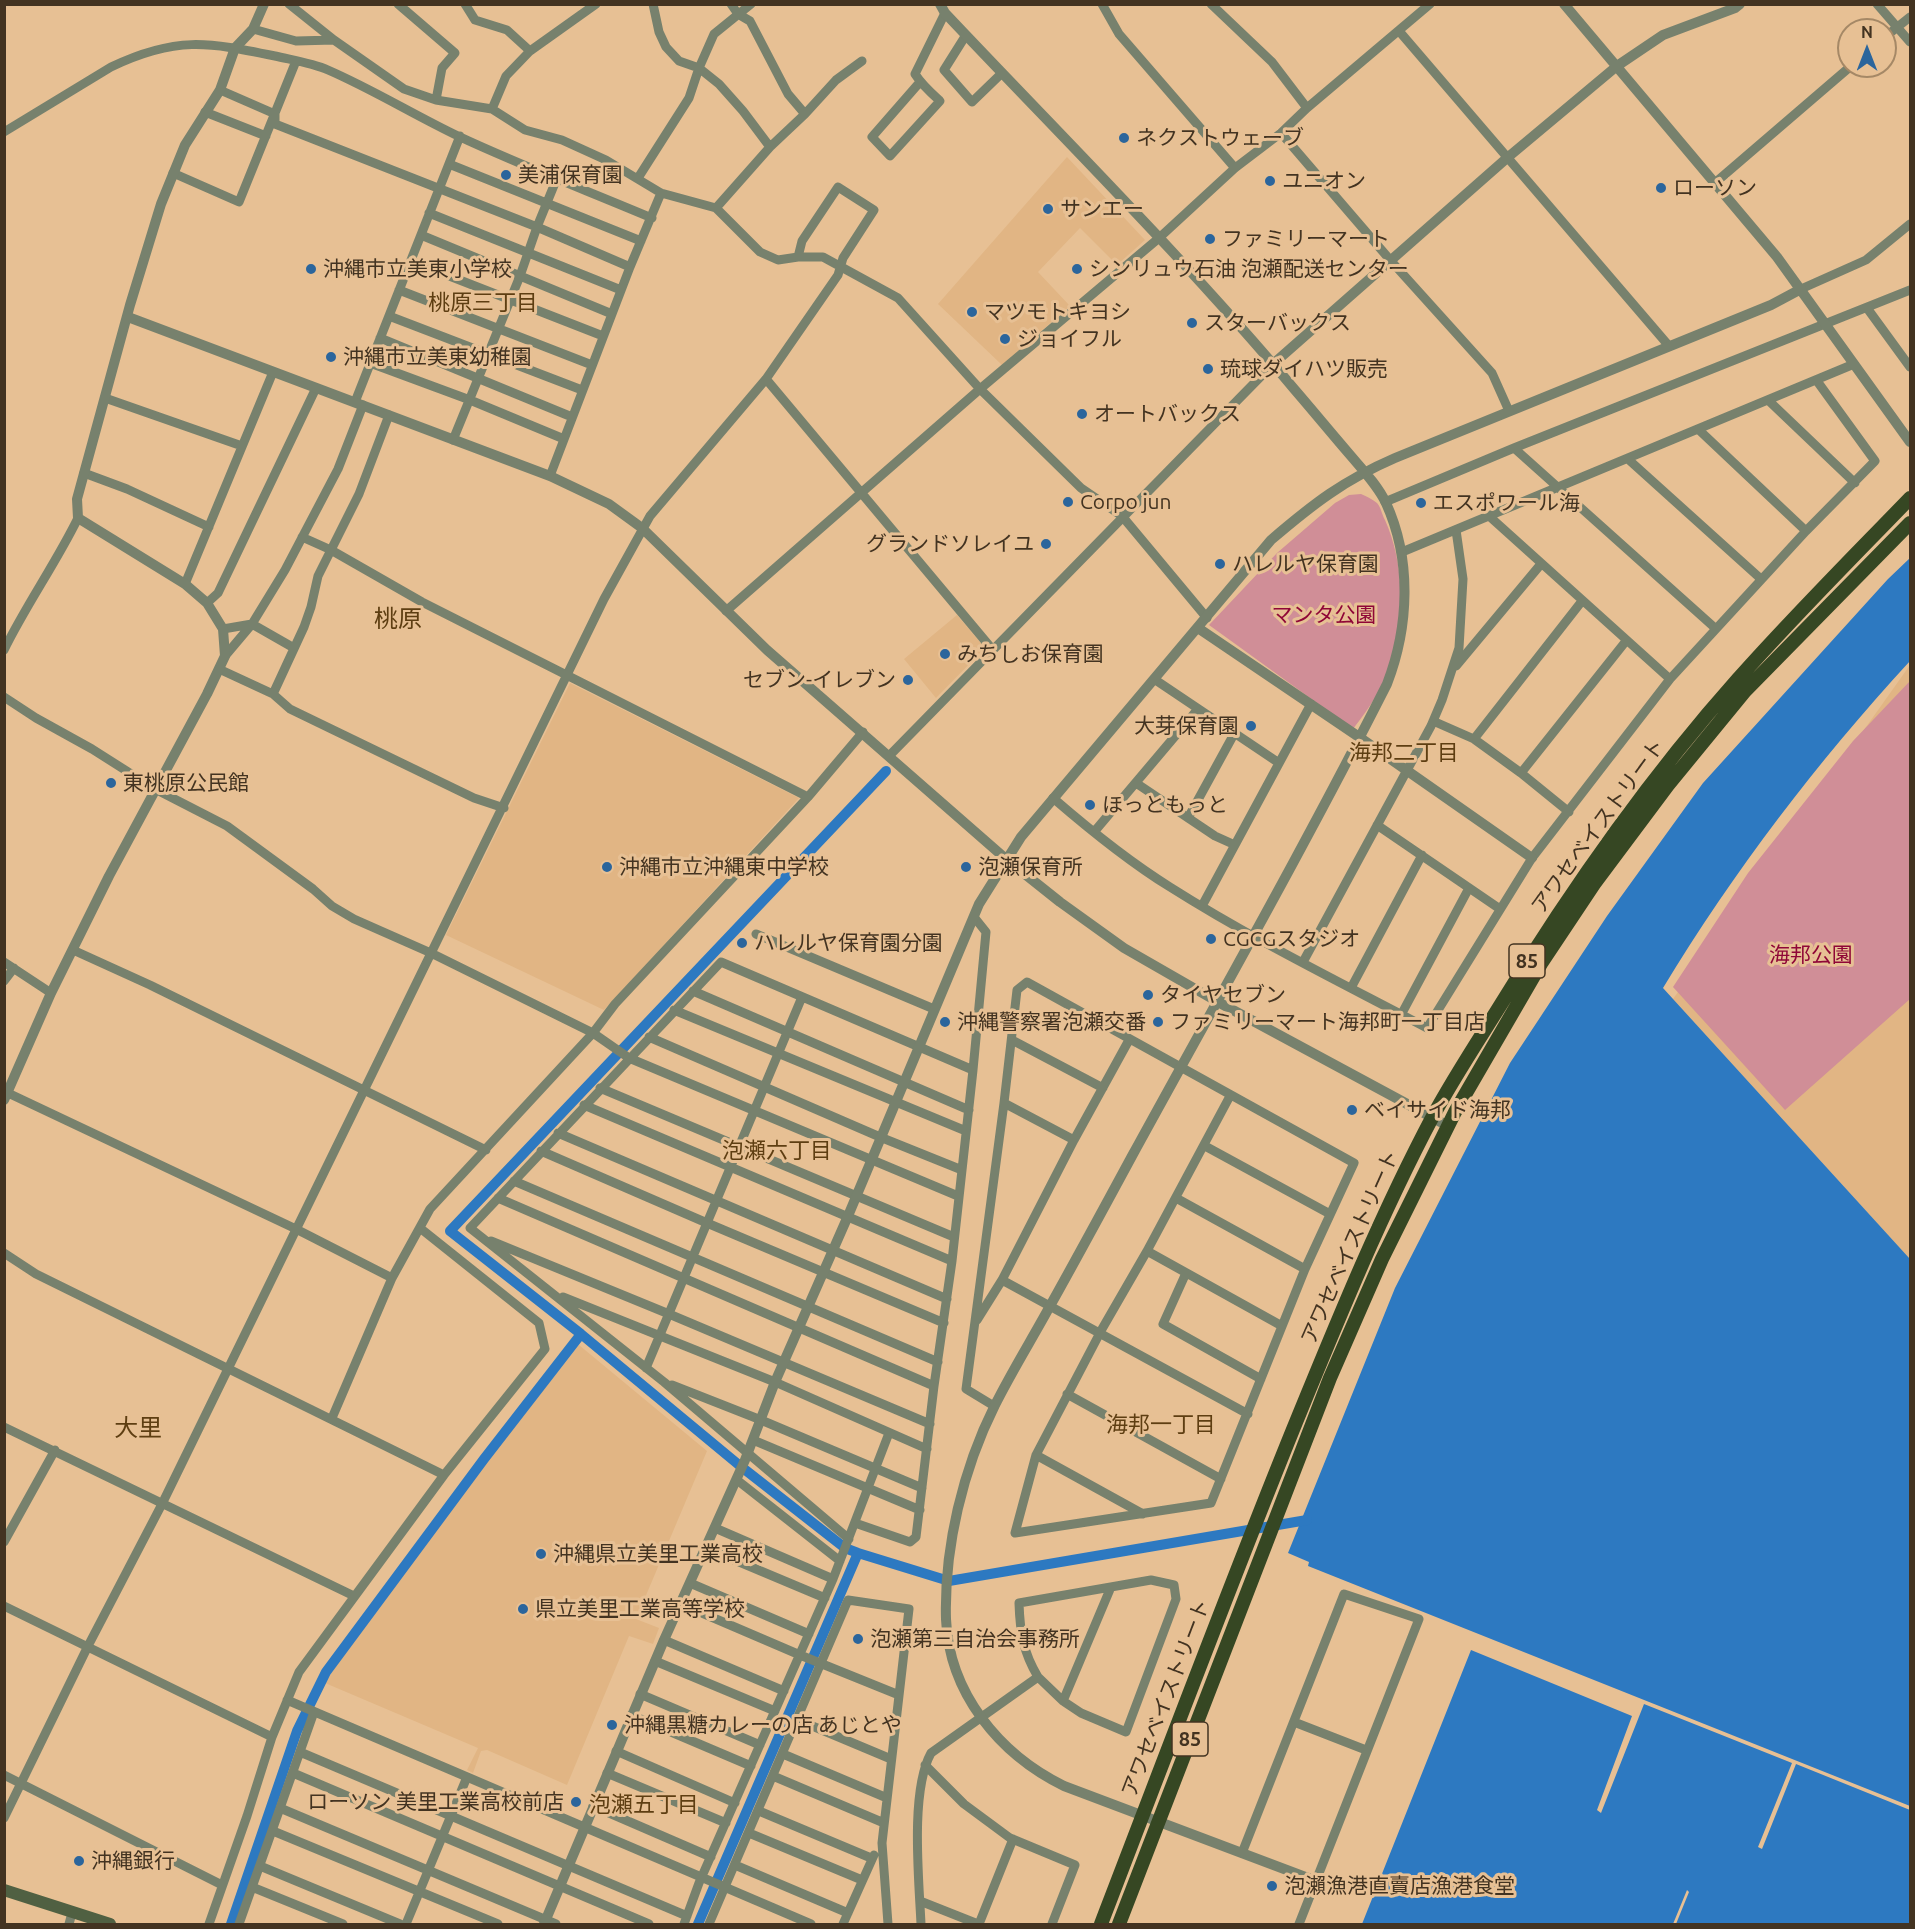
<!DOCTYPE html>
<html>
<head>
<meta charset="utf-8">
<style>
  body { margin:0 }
  #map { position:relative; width:1915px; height:1929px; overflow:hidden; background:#e7c094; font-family:Ubuntu,sans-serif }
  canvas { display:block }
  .frame { position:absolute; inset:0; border:6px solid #433321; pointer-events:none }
  .north { position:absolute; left:1837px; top:18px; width:60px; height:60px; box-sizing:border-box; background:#e7c094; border:2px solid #a58866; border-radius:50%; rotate:0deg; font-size:16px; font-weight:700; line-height:24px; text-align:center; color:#433321 }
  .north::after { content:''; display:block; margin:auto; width:21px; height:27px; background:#2b659c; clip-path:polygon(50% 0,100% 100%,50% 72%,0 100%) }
</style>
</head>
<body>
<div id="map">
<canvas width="1915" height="1929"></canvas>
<div class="frame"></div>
<div class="north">N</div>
</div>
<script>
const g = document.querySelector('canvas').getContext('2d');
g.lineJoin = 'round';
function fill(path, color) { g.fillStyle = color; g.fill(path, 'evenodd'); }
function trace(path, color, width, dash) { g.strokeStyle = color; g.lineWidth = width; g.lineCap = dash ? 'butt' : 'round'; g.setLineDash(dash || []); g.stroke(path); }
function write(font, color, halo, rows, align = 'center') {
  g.font = font + ' Ubuntu,"Noto Sans JP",sans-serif'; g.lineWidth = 6; g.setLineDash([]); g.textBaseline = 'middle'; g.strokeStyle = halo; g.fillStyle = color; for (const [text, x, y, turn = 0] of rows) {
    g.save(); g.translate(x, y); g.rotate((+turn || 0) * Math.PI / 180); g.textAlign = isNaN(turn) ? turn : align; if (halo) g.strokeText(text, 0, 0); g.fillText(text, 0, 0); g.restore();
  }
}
fill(new Path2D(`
  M 1067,157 L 1145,240 L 1117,265 L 1080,228 L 1038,272 L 1070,306 L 1002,365 L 938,304 Z
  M 957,615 L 985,648 L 936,698 L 904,659 Z
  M 1910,665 L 1910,1259 L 1673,999 Z
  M 570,683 L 799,798 L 604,1010 L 446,935 Z
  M 579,1345 L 707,1451 L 636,1619 L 659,1628 L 653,1644 L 629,1636 L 567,1785 L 487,1750 L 481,1751 L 473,1773 L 467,1770 L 478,1748 L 325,1683 L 344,1654 L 466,1488 Z`), '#e1b584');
fill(new Path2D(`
  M 1361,494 C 1366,496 1372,499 1377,503 C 1381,507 1382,515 1385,520 C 1404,563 1404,611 1394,656 C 1388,682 1369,708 1353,729 L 1209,625 L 1277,553 L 1335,503 L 1349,495 Z
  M 1910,681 L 1910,999 L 1785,1110 L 1673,987 L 1748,873 L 1853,741 Z`), '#d08e97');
fill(new Path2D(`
  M 1910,558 L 1910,661 C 1817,762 1734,871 1663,988 L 1910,1259 L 1910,1806 L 1308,1566 L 1309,1562 L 1288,1553 L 1395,1288 L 1510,1063 L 1607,916 L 1703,783 L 1888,579 Z
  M 1471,1650 L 1632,1716 L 1597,1810 L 1601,1813 L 1644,1704 L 1792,1763 L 1758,1847 L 1762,1849 L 1796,1764 L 1910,1810 L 1910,1924 L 1676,1924 L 1689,1892 L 1687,1890 L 1673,1924 L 1362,1924 Z`), '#2d79c1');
trace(new Path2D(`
  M 886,771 L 450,1231 L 581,1334 L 739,1465 L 845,1548 L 858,1553 L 949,1581 L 1307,1520
  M 231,1924 L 297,1731 L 326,1672 L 484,1459 L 581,1334
  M 698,1924 L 858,1553`), '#2d79c1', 10);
trace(new Path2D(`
  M 289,4 L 334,40 L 404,89 L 436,100 L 492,109 L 525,130 L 562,140 L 606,160 L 661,193 L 716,208 L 760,252 L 778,260 L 798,257 L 823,257 L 898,298 L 980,389 L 1081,488 L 1122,516 L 1207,618
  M 398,4 L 455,53 L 442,68 L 436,100
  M 465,4 L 475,20 L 507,30 L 530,51
  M 653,4 L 659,32 L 666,47 L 679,61 L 699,68 L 719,84 L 743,111 L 770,147
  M 731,4 L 738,14 L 750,21 L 788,94 L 805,114
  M 1102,4 L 1119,34 L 1235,168
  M 1211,4 L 1272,62 L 1307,108
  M 1877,4 L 1910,42
  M 253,29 L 296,41 L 334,40
  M 1399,31 L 1669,346
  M 966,35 L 944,70 L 972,102 L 1002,73
  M 1885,37 L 1910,17
  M 920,82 L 872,137 L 890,156 L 940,101 C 930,92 922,85 915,74 L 945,13
  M 220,90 L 275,114 L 275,124 L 537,227 L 630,267
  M 492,109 L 506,76 L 530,51 L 596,4
  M 205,112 L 266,136
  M 4,132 L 111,67 C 176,36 207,42 275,56 C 292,60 312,63 328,70 C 372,89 414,115 458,136 C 520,165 588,191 652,218
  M 1281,133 L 1391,261 L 1492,373 L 1509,411
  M 449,164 L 641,241
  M 173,173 L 239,202 L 296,61
  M 638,178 L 689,98 L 699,68 L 714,34 L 751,4
  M 1716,182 L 1851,66
  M 716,208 L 770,147 L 805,114 L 836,80 L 862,61
  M 429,213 L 621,290
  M 421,235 L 612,314
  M 411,261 L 603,336
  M 1801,289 L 1866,260 L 1910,224
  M 399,290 L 592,365
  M 1867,308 L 1910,367
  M 389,316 L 582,390
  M 380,338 L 572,417
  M 370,363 L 470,400 L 564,439
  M 766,379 L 992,649
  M 105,398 L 242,446
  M 1769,401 L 1855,483
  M 355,402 L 460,136
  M 1699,430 L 1806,531
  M 453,440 L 520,276 L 537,227 L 557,178
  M 1514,448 L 1715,628
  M 1629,460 L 1761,579
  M 84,473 L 127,489 L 209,527
  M 550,476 L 630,267 L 661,193
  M 1385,502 L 1514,448 L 1910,290
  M 1489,516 L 1670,679
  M 302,537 L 331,550 L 422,602 L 808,797
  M 1402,552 L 1854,364
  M 185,584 L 273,372
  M 207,603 L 218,593 L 316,388
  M 726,611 L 980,389 L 1159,238 L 1235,168 L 1281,133 L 1307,108 L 1430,4
  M 223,629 L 252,624 L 285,570 L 338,469 L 363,405
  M 4,650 C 26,605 56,563 78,518
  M 225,656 L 252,624 L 294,648
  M 1456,666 L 1541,564
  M 219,669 L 273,694 L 290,709 L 474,798 L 504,808
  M 1154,679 L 1279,763
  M 273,694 L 304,627 L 311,607 L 318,576 L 359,494 L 389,415
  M 4,697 L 36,718 L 92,749 L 155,789 L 227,826 L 313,889 L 332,906 L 354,919 L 431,953 L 593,1033 L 629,1058 L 958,1196
  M 1433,721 L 1474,739 L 1521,773 L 1569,812
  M 1474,739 L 1582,601
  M 889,756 L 1273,364
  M 1521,773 L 1626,641
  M 1136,783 L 1215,836 L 1235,845
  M 1053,798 C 1090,830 1128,861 1170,887 C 1252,939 1340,982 1427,1028 L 1532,858 L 1670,679 L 1806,531 L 1875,461 L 1817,381
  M 1188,818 L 1234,734
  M 1377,825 L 1500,909
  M 1094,832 L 1198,709
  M 1202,906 L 1311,704
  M 756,934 L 934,1009
  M 73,950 L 150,985 L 486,1150
  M 4,962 L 51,993
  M 1303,962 L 1431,726 L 1442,700 L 1459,648 L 1463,579 L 1456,530
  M 4,981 L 14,968
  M 1351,988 L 1422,855
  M 693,991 L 969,1110
  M 674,1010 L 966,1131
  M 1401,1015 L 1469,888
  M 649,1037 L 880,1137 L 962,1170
  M 1012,1040 L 1103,1088
  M 600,1088 L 954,1237
  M 8,1093 L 296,1229 L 392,1278
  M 1004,1103 L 1074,1140
  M 584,1105 L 952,1261
  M 558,1133 L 947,1299
  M 1205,1146 L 1330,1214
  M 541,1151 L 707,1223 L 944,1323
  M 514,1181 L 938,1362
  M 498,1198 L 934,1386
  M 1176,1198 L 1305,1269
  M 491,1241 L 669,1314 L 930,1424
  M 1147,1251 L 1282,1326
  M 4,1253 L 36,1274 L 444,1475
  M 1186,1273 L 1163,1324 L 1261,1379
  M 1002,1280 L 1248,1414
  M 563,1297 L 775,1382 L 927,1449
  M 977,1320 L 1002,1280 L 1074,1140 L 1129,1040
  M 646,1368 L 802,997
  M 672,1385 L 761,1420 L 922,1488
  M 1067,1394 L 1221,1479
  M 994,1406 L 966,1389 L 1004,1103 L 1017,990 L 1027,982 L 1354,1163 L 1305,1269 L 1211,1503 L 1015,1533 L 1036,1455 L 1102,1329 L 1147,1251 L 1230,1096
  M 332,1418 L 392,1278 L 430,1209 L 593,1033 L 615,1004 L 808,797 L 863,732
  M 4,1427 L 354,1596
  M 753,1440 L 920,1510
  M 1036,1455 L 1143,1514
  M 737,1480 L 840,1561
  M 855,1523 L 910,1542 L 916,1537 L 934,1386 L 952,1261 L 973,1070 L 986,932 L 974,917
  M 715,1528 L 833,1579
  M 849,1539 L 664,1382 L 470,1228 L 721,962 L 973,1070
  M 4,1542 L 55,1450
  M 706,1548 L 825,1598
  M 690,1583 L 809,1634
  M 681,1604 L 800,1655 L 899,1695
  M 4,1606 L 272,1737
  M 664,1640 L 784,1691
  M 655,1661 L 775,1711
  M 640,1694 L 760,1745
  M 287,1700 L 811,1924
  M 1063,1701 L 1111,1587
  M 631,1715 L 751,1766
  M 798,1720 L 891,1759
  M 1294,1722 L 1366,1750
  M 616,1751 L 735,1803
  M 300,1752 L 687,1916
  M 783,1754 L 887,1798
  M 925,1765 L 964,1804 L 1010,1838 L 1075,1865 L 1052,1924
  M 293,1773 L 649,1924
  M 607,1773 L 726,1823
  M 4,1775 L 222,1885
  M 773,1776 L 884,1823
  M 593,1806 L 711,1857
  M 280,1808 L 556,1924
  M 759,1811 L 871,1858
  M 4,1818 L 88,1646 L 162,1504 L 604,599 L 650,516 L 766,379 L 838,275 L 843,258 L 874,210 L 838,187 L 802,241 L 798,257
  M 273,1831 L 498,1924
  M 749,1833 L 862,1880
  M 1242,1853 L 1344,1594 L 1419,1619 L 1299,1924
  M 735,1865 L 848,1913
  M 260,1866 L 400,1924
  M 252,1887 L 343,1924
  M 920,1901 L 978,1924
  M 69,1924 L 72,1913
  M 209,1924 L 247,1816 L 272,1737 L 299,1672 L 444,1475 L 545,1349 L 539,1323 L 420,1228
  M 239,1924 L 314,1712
  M 406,1924 L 467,1777
  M 684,1924 L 699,1883 L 833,1579 L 889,1433
  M 709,1924 L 848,1600 L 909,1609 L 882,1843 L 888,1924
  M 843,1924 L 874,1855
  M 921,1924 C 919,1880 910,1791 931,1753 L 1038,1677 C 1023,1652 1020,1632 1019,1603 L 1151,1580 L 1174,1585 L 1176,1599 L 1126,1732 L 1081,1713 L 1063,1701 L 1038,1677
  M 979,1924 L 1013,1839`), '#77816d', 9);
trace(new Path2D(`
  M 940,4 L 945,13 C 1063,138 1185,259 1295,390 C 1314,412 1332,434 1351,456 C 1363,470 1378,486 1386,503 C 1412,560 1409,627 1387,684 C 1306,844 1218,999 1132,1156 C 1105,1206 1078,1256 1050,1306 C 1032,1339 1012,1371 995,1405 C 963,1469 944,1547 946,1619 C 949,1693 999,1754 1064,1786 L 1316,1881
  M 1564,4 L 1777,257 L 1910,442
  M 128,317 L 550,476 L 609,504 L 642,528 L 767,650 L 1006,859 L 1060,902 L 1124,948 L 1218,1002 L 1448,1126
  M 1273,364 L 1507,158 L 1617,66 L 1663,35 L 1735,8 L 1740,4
  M 1198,628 L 1359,737 L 1532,858
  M 4,1100 L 51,993 L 109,876 L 207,694 L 225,656 L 223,629 L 207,603 L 185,584 L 78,518 L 77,499 L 130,305 L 161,204 L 185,145 L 220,90 L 235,48 L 253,29 L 264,4
  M 544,1924 L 664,1640 L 745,1460 L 775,1382 L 848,1216 L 979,904 L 1021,837 L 1271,540 C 1313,504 1344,480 1395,458 L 1771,305 L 1801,289`), '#77816d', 10);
trace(new Path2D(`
  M 4,1890 L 110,1924`), '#506042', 12);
trace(new Path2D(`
  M 1101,1924 C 1165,1758 1227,1592 1294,1427 C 1337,1322 1380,1216 1433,1116 C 1453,1079 1476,1044 1498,1009 C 1569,893 1647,781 1738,679 C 1793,617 1852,558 1910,498
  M 1119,1924 L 1330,1378 L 1382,1259 L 1455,1112 L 1542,962 L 1594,884 L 1668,785 L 1745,691 L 1910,523`), '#364723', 14);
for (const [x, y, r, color] of [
  [1124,138,6,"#2b659c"],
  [506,175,6,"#2b659c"],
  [1270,181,6,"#2b659c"],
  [1661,188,6,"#2b659c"],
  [1048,209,6,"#2b659c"],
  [1210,239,6,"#2b659c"],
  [311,269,6,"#2b659c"],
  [1077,269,6,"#2b659c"],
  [972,312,6,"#2b659c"],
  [1192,323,6,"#2b659c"],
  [1005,339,6,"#2b659c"],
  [331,357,6,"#2b659c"],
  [1208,369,6,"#2b659c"],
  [1082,414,6,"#2b659c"],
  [1068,502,6,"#2b659c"],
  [1421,503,6,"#2b659c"],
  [1046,544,6,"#2b659c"],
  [1220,564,6,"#2b659c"],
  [945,654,6,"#2b659c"],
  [908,680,6,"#2b659c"],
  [1251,726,6,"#2b659c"],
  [111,783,6,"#2b659c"],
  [1090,805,6,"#2b659c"],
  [607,867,6,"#2b659c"],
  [966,867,6,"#2b659c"],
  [1211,939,6,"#2b659c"],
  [742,943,6,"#2b659c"],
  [1148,995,6,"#2b659c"],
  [945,1022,6,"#2b659c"],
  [1158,1022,6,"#2b659c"],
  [1352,1110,6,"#2b659c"],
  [541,1554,6,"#2b659c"],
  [523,1609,6,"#2b659c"],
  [858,1639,6,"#2b659c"],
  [612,1725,6,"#2b659c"],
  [576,1802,6,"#2b659c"],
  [79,1861,6,"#2b659c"],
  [1272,1886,6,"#2b659c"]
]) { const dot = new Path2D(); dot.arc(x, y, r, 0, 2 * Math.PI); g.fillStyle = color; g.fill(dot); trace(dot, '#e7c094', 2); }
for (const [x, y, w] of [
  [1527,961,36],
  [1190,1739,36]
]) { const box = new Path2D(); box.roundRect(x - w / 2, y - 17, w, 34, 4.5); g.fillStyle = '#e7c094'; g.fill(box); trace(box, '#433321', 1.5); }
write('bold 20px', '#433321', null, [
  ["85",1527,961],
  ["85",1190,1739]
]);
write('21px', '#433321', '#e7c094', [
  ["ネクストウェーブ",1136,138],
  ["美浦保育園",518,175],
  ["ユニオン",1282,181],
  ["ローソン",1673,188],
  ["サンエー",1060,209],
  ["ファミリーマート",1222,239],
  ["沖縄市立美東小学校",323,269],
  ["シンリュウ石油 泡瀬配送センター",1089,269],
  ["マツモトキヨシ",984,312],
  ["スターバックス",1204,323],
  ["ジョイフル",1017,339],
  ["沖縄市立美東幼稚園",343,357],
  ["琉球ダイハツ販売",1220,369],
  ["オートバックス",1094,414],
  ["Corpo jun",1080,502],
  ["エスポワール海",1433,503],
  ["グランドソレイユ",1034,544,"right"],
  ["ハレルヤ保育園",1232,564],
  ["みちしお保育園",957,654],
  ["セブン-イレブン",896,680,"right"],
  ["大芽保育園",1239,726,"right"],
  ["東桃原公民館",123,783],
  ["ほっともっと",1102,805],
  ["沖縄市立沖縄東中学校",619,867],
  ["泡瀬保育所",978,867],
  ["CGCGスタジオ",1223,939],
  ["ハレルヤ保育園分園",754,943],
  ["タイヤセブン",1160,995],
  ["沖縄警察署泡瀬交番",957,1022],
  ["ファミリーマート海邦町一丁目店",1170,1022],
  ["ベイサイド海邦",1364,1110],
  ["沖縄県立美里工業高校",553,1554],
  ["県立美里工業高等学校",535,1609],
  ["泡瀬第三自治会事務所",870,1639],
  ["沖縄黒糖カレーの店 あじとや",624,1725],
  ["ローソン 美里工業高校前店",564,1802,"right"],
  ["沖縄銀行",91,1861],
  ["泡瀨漁港直賣店漁港食堂",1284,1886]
], 'left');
write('21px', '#8f0637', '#e7c094', [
  ["マンタ公園",1324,615],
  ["海邦公園",1811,955]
]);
write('21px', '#433321', '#e7c094', [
  ["アワセベイストリート",1598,826,-54],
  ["アワセベイストリート",1350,1247,-66],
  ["アワセベイストリート",1166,1698,-69]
]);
write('22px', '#5e3e12', '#e7c094', [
  ["桃原三丁目",483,303],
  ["海邦二丁目",1404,753],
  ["泡瀬六丁目",777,1151],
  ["海邦一丁目",1161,1425],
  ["泡瀬五丁目",644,1805]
]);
write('24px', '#5e3e12', '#e7c094', [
  ["桃原",398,619],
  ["大里",138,1428]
]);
</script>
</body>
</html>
